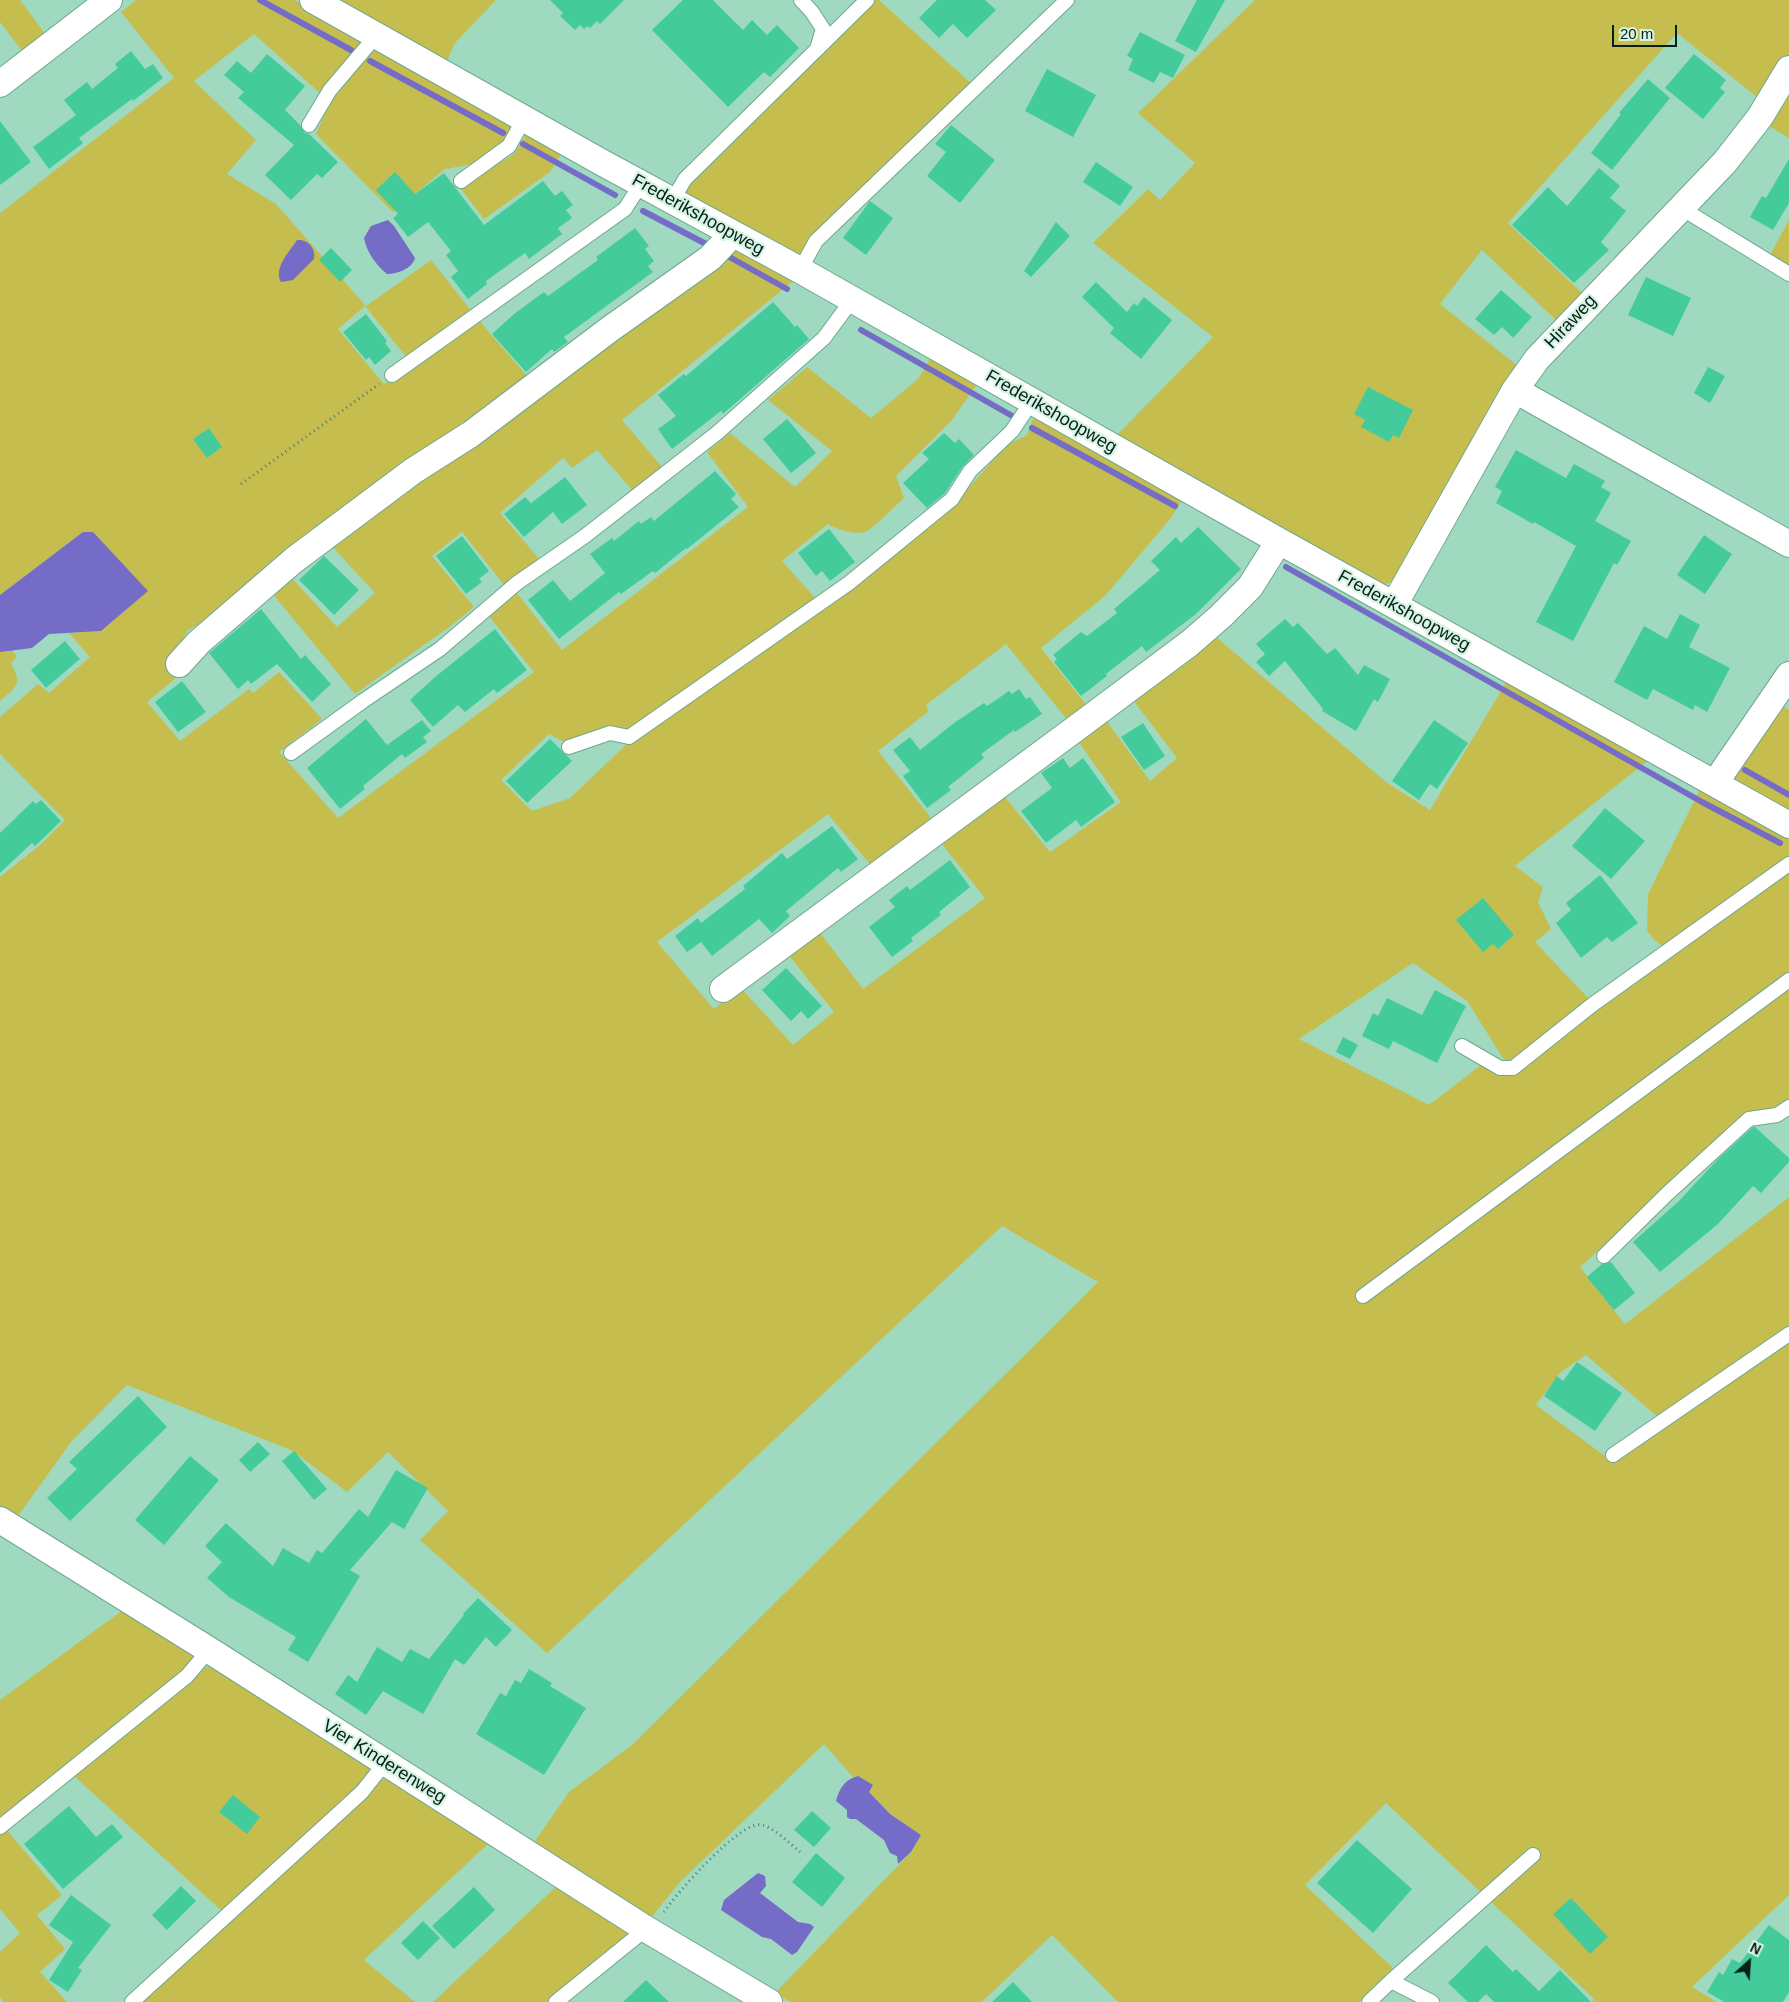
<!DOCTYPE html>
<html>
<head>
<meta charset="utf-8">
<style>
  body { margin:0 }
  #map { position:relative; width:1789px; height:2002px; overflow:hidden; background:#9fdac0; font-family:Arial,sans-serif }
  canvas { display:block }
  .north { position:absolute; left:1724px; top:1937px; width:50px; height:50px; -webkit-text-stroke:4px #d6f4e6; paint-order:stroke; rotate:26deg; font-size:14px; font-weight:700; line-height:20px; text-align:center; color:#071f16 }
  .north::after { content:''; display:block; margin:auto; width:18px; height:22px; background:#071f16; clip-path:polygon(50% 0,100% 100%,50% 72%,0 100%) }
  .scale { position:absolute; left:1612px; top:25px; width:65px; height:22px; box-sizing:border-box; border:2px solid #071f16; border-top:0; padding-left:6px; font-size:15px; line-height:18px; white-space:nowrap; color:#071f16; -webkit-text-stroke:4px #d6f4e6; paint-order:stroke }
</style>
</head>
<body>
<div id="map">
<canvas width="1789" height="2002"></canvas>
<div class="north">N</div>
<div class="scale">20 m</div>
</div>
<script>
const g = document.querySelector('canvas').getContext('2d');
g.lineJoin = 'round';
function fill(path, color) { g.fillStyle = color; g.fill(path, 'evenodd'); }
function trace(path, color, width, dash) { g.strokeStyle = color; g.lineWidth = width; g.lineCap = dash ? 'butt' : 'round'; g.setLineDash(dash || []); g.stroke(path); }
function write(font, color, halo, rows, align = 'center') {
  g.font = font + ' Arial,sans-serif'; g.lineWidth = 4.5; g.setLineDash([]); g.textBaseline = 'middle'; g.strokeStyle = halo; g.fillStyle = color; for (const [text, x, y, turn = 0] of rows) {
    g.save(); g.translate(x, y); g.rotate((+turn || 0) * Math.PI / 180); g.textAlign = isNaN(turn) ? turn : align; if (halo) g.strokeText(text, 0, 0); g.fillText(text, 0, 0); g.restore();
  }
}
fill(new Path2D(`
  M 0,0 L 20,0 L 52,43 L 29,60 L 0,22 Z
  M 136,0 L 295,0 L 367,41 L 322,95 L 254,34 L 194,81 L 256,140 L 227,174 L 276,204 L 366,306 L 431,260 L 473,313 L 408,359 L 365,306 L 338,329 L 384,384 L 477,318 L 533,383 L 237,603 L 188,630 L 171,660 L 176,678 L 147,702 L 180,741 L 249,689 L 253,693 L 279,672 L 322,719 L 279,752 L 338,818 L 534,672 L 488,615 L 516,592 L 562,650 L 748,507 L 707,452 L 730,433 L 795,487 L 832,451 L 768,400 L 807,367 L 871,418 L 918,379 L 931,357 L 978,383 L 952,420 L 896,476 L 904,498 C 894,507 877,525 867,531 C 856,536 838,530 828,524 L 782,561 L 818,601 L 627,734 L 566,743 L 549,734 L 501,780 L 532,811 L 570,798 L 631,740 L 937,514 L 942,517 L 1007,445 L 1027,435 L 1033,419 L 1040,417 L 1183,499 L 1171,518 L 1105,596 L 1041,648 L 1088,707 L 1069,722 L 1006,644 L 926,705 L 929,711 L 878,751 L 935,823 L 873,868 L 828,814 L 657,942 L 714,1009 L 741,988 L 793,1045 L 834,1012 L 787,953 L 818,930 L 863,989 L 985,898 L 937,838 L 1001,792 L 1050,852 L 1121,802 L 1078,741 L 1106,720 L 1150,781 L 1177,758 L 1130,696 L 1215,636 L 1386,782 L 1430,810 L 1507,681 L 1650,759 L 1515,866 L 1543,887 L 1538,902 L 1551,929 L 1535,942 L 1592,1002 L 1516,1061 L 1506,1063 L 1467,1001 L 1413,963 L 1299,1039 L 1429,1105 L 1481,1065 L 1503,1075 L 1518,1071 L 1594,1009 L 1789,871 L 1789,1099 L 1686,1171 L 1580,1267 L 1625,1324 L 1789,1197 L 1789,1326 L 1660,1419 L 1586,1355 L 1560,1373 L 1536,1405 L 1613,1462 L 1789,1341 L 1789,1895 L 1692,1987 L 1717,2002 L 1592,2002 L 1594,1999 L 1386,1803 L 1305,1885 L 1393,1968 L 1359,2002 L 1118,2002 L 1052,1935 L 982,2002 L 791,2002 L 775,1993 L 911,1852 L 921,1835 L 890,1814 L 869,1792 L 872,1785 L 858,1776 L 853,1777 L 824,1744 L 680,1882 L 650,1919 L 533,1844 L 569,1792 L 633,1744 L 1098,1282 L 1002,1226 L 547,1653 L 420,1540 L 448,1511 L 388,1452 L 347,1492 L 293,1451 L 127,1385 L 71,1442 L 16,1519 L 0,1509 L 0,877 L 40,845 L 65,820 L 0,754 L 0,717 L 38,684 L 49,693 L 90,657 L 69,633 L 101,631 L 83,532 L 0,595 L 0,213 L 174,78 L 121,12 Z
  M 335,0 L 496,0 L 455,43 L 446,63 Z
  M 875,0 L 879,0 L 973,85 L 802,254 L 795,256 L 684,195 L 695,175 Z
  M 1255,0 L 1789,0 L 1789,54 L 1758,98 L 1677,33 L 1508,223 L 1583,294 L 1558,322 L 1482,250 L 1440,304 L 1519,367 L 1394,581 L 1386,584 L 1377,584 L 1114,438 L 1213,337 L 1093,243 L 1148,189 L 1160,200 L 1195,163 L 1138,113 Z
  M 374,47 L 515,124 L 504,141 L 475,164 L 445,169 L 393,212 L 316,134 L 333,95 Z
  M 1789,93 L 1789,138 L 1769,126 Z
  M 528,132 L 563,151 L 550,172 L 484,219 L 460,188 L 514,154 Z
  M 1789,220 L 1789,266 L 1770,255 Z
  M 732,245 L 797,278 L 622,420 L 662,467 L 632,490 L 597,450 L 572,468 L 563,458 L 500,513 L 540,560 L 504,585 L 462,532 L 432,556 L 474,607 L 452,625 L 355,694 L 267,587 L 286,572 L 337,627 L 375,593 L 326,540 Z
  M 12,650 L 17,657 L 11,663 C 23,685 16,687 0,701 L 0,652 Z
  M 1776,702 L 1789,710 L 1789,815 L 1733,782 L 1732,773 Z
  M 1701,787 L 1789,836 L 1789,857 L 1787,861 L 1665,947 L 1654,940 L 1647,930 L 1648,894 Z
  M 123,1610 L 192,1652 L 193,1659 L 188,1667 L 0,1818 L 0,1700 Z
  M 212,1666 L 367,1762 L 370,1771 L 363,1782 L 223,1912 L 74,1776 L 205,1668 Z
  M 392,1779 L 491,1841 L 364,1960 L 415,2002 L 140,2002 L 372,1787 L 382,1780 Z
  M 5,1828 L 62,1895 L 37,1915 L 65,1949 L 40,1972 L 67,2002 L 4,2002 L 0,1998 L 0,1952 L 20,1933 L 0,1909 L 0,1832 Z
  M 560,1883 L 633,1930 L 557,2002 L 433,2002 Z`), '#c5be4e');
fill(new Path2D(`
  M 388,220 L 394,226 L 415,258 C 412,269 397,274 387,274 C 376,265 367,253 364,238 L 371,226 Z
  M 297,240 C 308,239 316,248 314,259 L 293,280 L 281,282 C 273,268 290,251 297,240 Z
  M 83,532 L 93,532 L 148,591 L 101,631 L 49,634 L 32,648 L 0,652 L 0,595 Z
  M 858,1776 L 873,1785 L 869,1792 L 890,1814 L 921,1835 L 911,1852 L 898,1864 L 897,1856 L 890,1853 L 884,1840 L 856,1819 L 850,1819 L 847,1817 L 847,1810 L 836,1801 C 839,1789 845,1779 858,1776 Z
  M 758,1873 L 765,1876 L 766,1886 L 760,1893 L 798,1922 L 810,1924 L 814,1927 L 797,1952 L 792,1955 L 771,1939 L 762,1937 L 721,1910 L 724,1900 Z`), '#746cc6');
trace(new Path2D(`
  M 260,0 L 351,50
  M 370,61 L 503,133
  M 523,144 L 615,195
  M 643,211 L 708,245
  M 724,254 L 787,289
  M 861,330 L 1014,417
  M 1032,428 L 1175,506
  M 1286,567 L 1702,802 L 1780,843
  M 1745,770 L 1789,795`), '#746cc6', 6);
fill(new Path2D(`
  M 550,0 L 624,0 L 600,24 L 597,21 L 590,28 L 588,26 L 584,29 L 580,25 L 575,30 L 560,16 L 563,13 Z
  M 683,0 L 713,0 L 743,30 L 752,20 L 767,35 L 777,25 L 799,48 L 770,77 L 764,72 L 728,107 L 652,30 Z
  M 937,0 L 985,0 L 996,10 L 967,38 L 953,24 L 939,38 L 919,18 Z
  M 1197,0 L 1225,0 L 1196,52 L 1175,41 Z
  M 1140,32 L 1185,55 L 1173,78 L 1160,72 L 1154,83 L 1128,70 L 1133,59 L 1127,56 Z
  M 131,51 L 145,69 L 153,64 L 163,78 L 133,101 L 132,99 L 79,138 L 83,143 L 49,169 L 33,147 L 76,115 L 64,100 L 87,82 L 92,89 L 118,68 L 115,64 Z
  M 267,54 L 305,86 L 285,110 L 300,125 L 304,132 L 309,134 L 338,162 L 322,178 L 317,174 L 291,200 L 265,175 L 294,145 L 238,98 L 244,92 L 224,75 L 237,61 L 251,73 Z
  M 1694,54 L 1726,80 L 1720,88 L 1725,92 L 1703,119 L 1665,88 Z
  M 1047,69 L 1096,95 L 1073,137 L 1025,111 Z
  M 1648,79 L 1670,98 L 1612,170 L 1591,153 L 1621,114 L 1619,113 Z
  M 0,121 L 31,162 L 0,185 Z
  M 951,125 L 995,160 L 960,203 L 927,176 L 946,152 L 935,144 Z
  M 1789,159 L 1789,203 L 1773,230 L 1750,217 L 1762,196 L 1766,198 Z
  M 1096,162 L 1133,187 L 1120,206 L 1083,182 Z
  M 1599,168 L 1620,186 L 1610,198 L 1626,211 L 1601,242 L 1609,250 L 1574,283 L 1512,225 L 1548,187 L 1567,206 Z
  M 395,172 L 415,194 L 444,173 L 484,225 L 543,181 L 555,196 L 562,191 L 573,205 L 566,210 L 572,218 L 558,228 L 562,234 L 529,259 L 525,253 L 486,281 L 487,284 L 468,299 L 451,277 L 458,271 L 446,255 L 451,251 L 428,222 L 408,237 L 393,218 L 398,214 L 376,190 Z
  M 870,201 L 893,218 L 866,255 L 843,238 Z
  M 1056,222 L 1070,236 L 1031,277 L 1024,271 Z
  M 635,228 L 649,246 L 645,249 L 654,261 L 648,266 L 653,272 L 564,337 L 568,342 L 554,352 L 552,349 L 526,372 L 492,334 L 514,314 L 544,292 L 548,296 L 598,260 L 596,257 Z
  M 331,248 L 352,270 L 340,282 L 319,260 Z
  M 1646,277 L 1691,298 L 1673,336 L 1628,315 Z
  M 1096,282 L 1127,312 L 1134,303 L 1137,306 L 1144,297 L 1172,320 L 1141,359 L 1110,333 L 1114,328 L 1082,297 Z
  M 1501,290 L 1532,317 L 1513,338 L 1502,327 L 1494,335 L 1475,319 Z
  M 773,302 L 795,327 L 797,325 L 809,339 L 723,414 L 721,411 L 672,449 L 658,429 L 676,416 L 658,395 L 684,374 L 686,376 Z
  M 366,314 L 387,341 L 385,343 L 391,351 L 375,365 L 369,357 L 366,360 L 343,332 Z
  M 1708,367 L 1725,376 L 1710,403 L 1694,393 Z
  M 1368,387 L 1413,410 L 1399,438 L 1393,435 L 1389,442 L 1361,427 L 1365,420 L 1354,414 Z
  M 787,419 L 816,453 L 791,473 L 763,439 Z
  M 209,428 L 222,447 L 207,458 L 193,439 Z
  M 944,433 L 955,443 L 959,439 L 974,455 L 963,466 L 945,493 L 927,508 L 903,483 L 929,459 L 922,453 Z
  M 1516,450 L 1566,478 L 1574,464 L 1605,481 L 1601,487 L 1611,493 L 1595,521 L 1631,541 L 1617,565 L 1614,563 L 1573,641 L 1536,622 L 1576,546 L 1534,522 L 1533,524 L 1496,503 L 1502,491 L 1495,487 Z
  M 715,471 L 736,494 L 731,499 L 739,507 L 687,549 L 686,548 L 655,573 L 653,571 L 621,594 L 619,592 L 559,639 L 528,600 L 553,580 L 570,601 L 605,573 L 590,554 L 612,538 L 614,541 L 639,521 L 641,524 L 651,517 L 654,521 Z
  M 565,477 L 587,505 L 562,524 L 553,512 L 524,537 L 504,514 L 525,497 L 531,503 Z
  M 1198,527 L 1241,569 L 1196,614 L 1146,652 L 1142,646 L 1106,674 L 1107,676 L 1081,696 L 1054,662 L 1057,659 L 1053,655 L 1081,632 L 1087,636 L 1117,613 L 1114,609 L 1160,570 L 1151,561 L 1176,537 L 1181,543 Z
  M 829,529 L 855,562 L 830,581 L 822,571 L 816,576 L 798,553 Z
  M 1704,535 L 1732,554 L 1705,594 L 1677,575 Z
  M 462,536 L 489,571 L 479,579 L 482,582 L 466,594 L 436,556 Z
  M 324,556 L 359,590 L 334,615 L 299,580 Z
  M 261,609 L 301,659 L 305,655 L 331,684 L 312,702 L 277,664 L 251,684 L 248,680 L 238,689 L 209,653 Z
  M 1680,614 L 1700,625 L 1689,647 L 1730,668 L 1707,712 L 1695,705 L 1693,710 L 1653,689 L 1647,700 L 1614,682 L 1644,626 L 1667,639 Z
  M 1285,619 L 1293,627 L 1298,623 L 1327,654 L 1335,648 L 1358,675 L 1364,665 L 1390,679 L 1378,702 L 1374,699 L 1356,731 L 1322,711 L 1323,709 L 1285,661 L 1269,676 L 1256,662 L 1265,654 L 1256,644 Z
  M 495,629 L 527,670 L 497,693 L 494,689 L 465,712 L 458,705 L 433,727 L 410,700 L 435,677 Z
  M 65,641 L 80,659 L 46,688 L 31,670 Z
  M 182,681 L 206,712 L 178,732 L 155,702 Z
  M 1019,689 L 1026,699 L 1030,697 L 1042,714 L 1015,732 L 1014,730 L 981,754 L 984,758 L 948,787 L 951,790 L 927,808 L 903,776 L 910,771 L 893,750 L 910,737 L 920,750 L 954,723 L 984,703 L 987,706 L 1009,691 L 1012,694 Z
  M 366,719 L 387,745 L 422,720 L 431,731 L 423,737 L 427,742 L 405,758 L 402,754 L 363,786 L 365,789 L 340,809 L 307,768 Z
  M 1434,720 L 1468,743 L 1437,789 L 1430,784 L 1419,800 L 1392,781 Z
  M 1143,723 L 1165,756 L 1144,770 L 1121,737 Z
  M 550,739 L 572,761 L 527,803 L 506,781 Z
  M 1063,758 L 1070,768 L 1083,758 L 1115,802 L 1081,827 L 1076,820 L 1046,843 L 1021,811 L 1052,788 L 1041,773 Z
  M 41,800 L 61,821 L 35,846 L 32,843 L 0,873 L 0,833 L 33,801 L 36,804 Z
  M 1605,808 L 1645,841 L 1611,879 L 1572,846 Z
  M 832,826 L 858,859 L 841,872 L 838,868 L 786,911 L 790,916 L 772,933 L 759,919 L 712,956 L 701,942 L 687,952 L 675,936 L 698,918 L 701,923 L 745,889 L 743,886 L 782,853 L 787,859 Z
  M 950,860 L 970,887 L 939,912 L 941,915 L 911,938 L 913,941 L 892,957 L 869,927 L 895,907 L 889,900 L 907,886 L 910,890 Z
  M 1600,875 L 1638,923 L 1612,942 L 1607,937 L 1581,958 L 1556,923 L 1571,910 L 1566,903 Z
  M 1483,898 L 1514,935 L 1498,949 L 1493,944 L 1483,952 L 1456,920 Z
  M 786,968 L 822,1006 L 808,1019 L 801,1011 L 791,1021 L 762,990 Z
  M 1435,990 L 1466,1006 L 1437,1063 L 1393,1041 L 1389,1049 L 1362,1036 L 1373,1013 L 1378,1016 L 1387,998 L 1422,1015 Z
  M 1343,1037 L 1358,1045 L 1350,1059 L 1336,1052 Z
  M 1753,1127 L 1755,1127 L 1789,1158 L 1789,1162 L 1761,1193 L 1753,1186 L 1718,1224 L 1660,1272 L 1633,1242 L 1679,1201 L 1717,1160 Z
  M 1611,1262 L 1635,1293 L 1614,1310 L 1587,1277 L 1602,1264 Z
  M 1577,1362 L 1622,1393 L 1595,1431 L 1544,1396 L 1557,1376 L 1563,1381 Z
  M 138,1396 L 167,1427 L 70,1521 L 47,1498 L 77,1469 L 69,1462 Z
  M 258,1442 L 270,1454 L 250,1472 L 239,1460 Z
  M 294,1451 L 327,1489 L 314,1500 L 282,1461 Z
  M 190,1456 L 219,1480 L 164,1545 L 135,1520 Z
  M 396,1470 L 428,1488 L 404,1529 L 392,1522 L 350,1570 L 360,1576 L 308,1662 L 288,1650 L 296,1637 L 229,1597 L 207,1578 L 222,1562 L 205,1546 L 226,1523 L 273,1566 L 283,1548 L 309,1563 L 317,1550 L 322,1553 L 359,1509 L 368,1517 Z
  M 478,1598 L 512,1630 L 496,1647 L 486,1637 L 464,1665 L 455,1659 L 423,1714 L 383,1691 L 366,1715 L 335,1694 L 348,1675 L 357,1682 L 377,1647 L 402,1662 L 410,1649 L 429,1659 L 464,1615 L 463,1614 Z
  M 529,1669 L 552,1683 L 550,1686 L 586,1708 L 544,1775 L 476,1734 L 500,1693 L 506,1696 L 515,1680 L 521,1683 Z
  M 233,1795 L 260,1817 L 247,1834 L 219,1812 Z
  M 69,1806 L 96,1837 L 112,1824 L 123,1837 L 63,1889 L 24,1844 Z
  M 812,1811 L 831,1828 L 814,1847 L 794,1830 Z
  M 1357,1840 L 1412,1889 L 1373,1933 L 1317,1883 Z
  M 816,1853 L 845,1878 L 822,1907 L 792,1882 Z
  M 181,1886 L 196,1901 L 167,1930 L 152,1915 Z
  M 474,1887 L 495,1910 L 454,1949 L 432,1926 Z
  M 71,1895 L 111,1925 L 78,1968 L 82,1970 L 68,1992 L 49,1980 L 73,1942 L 49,1925 Z
  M 1571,1898 L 1608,1937 L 1590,1954 L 1553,1914 Z
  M 423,1921 L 440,1938 L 418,1960 L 401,1943 Z
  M 1769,1925 L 1789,1940 L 1789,1992 L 1783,2002 L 1724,2002 L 1707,1992 L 1719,1972 L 1723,1975 L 1732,1959 L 1740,1963 Z
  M 1486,1945 L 1513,1972 L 1516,1969 L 1539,1991 L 1560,1970 L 1591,2002 L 1494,2002 L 1486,1994 L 1478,2002 L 1468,2002 L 1448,1983 Z
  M 646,1980 L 669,2002 L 623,2002 Z
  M 1013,1982 L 1032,2002 L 992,2002 Z`), '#44cb9c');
const service = new Path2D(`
  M 801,0 L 812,12 L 823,29 L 817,49
  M 309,125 L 330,90 L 376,36
  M 461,181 L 509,146 L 524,119
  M 672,201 L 685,179 L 867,0
  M 1681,208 L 1789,274
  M 800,270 L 816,241 L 1067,0
  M 392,375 L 625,209 L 641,184
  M 569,747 L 610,733 L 629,737 L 849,583 L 952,499 L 970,471 L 1012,431 L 1032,401
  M 291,753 L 363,701 L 440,649 L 517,583 L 585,536 L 717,433 L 824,338 L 852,300
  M 1462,1046 L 1500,1068 L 1513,1068 L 1592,1005 L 1789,864
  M 1604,1256 L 1668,1193 L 1749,1119 L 1777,1115 L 1789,1107
  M 1363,1296 L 1789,980
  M 1613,1455 L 1789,1334
  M 0,1827 L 187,1676 L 209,1650
  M 1391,1981 L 1533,1855
  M 132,2002 L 362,1792 L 385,1763
  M 556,2002 L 646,1929
  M 1369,2002 L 1391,1981 L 1432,2002`);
const minor = new Path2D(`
  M 313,0 L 601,162 L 800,270 L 1279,541 L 1789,825
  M 0,84 L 109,0
  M 1515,390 L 1789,544
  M 1394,605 L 1515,390 L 1537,359 L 1725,162 L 1760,117 L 1789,69
  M 179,664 L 199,642 L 294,560 L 413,471 L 471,434 L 610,329 L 710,258 L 733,234
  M 1715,783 L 1789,675
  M 723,989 L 1075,729 L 1190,643 L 1221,616 L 1250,587 L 1279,541
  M 0,1520 L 209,1650 L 646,1929 L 769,2002`);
trace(service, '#6da78e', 16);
trace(minor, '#6da78e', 28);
trace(new Path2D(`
  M 241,484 L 379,384
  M 664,1912 C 676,1894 741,1819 762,1825 C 776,1829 789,1843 800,1852`), '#527b6a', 3, [1, 4]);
trace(service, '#fff', 14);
trace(minor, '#fff', 26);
write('18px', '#071f16', '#d6f4e6', [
  ["Frederikshoopweg",698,215,29],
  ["Hiraweg",1571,322,-47],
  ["Frederikshoopweg",1051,412,30],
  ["Frederikshoopweg",1404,611,29],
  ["Vier Kinderenweg",384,1762,32]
]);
</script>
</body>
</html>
